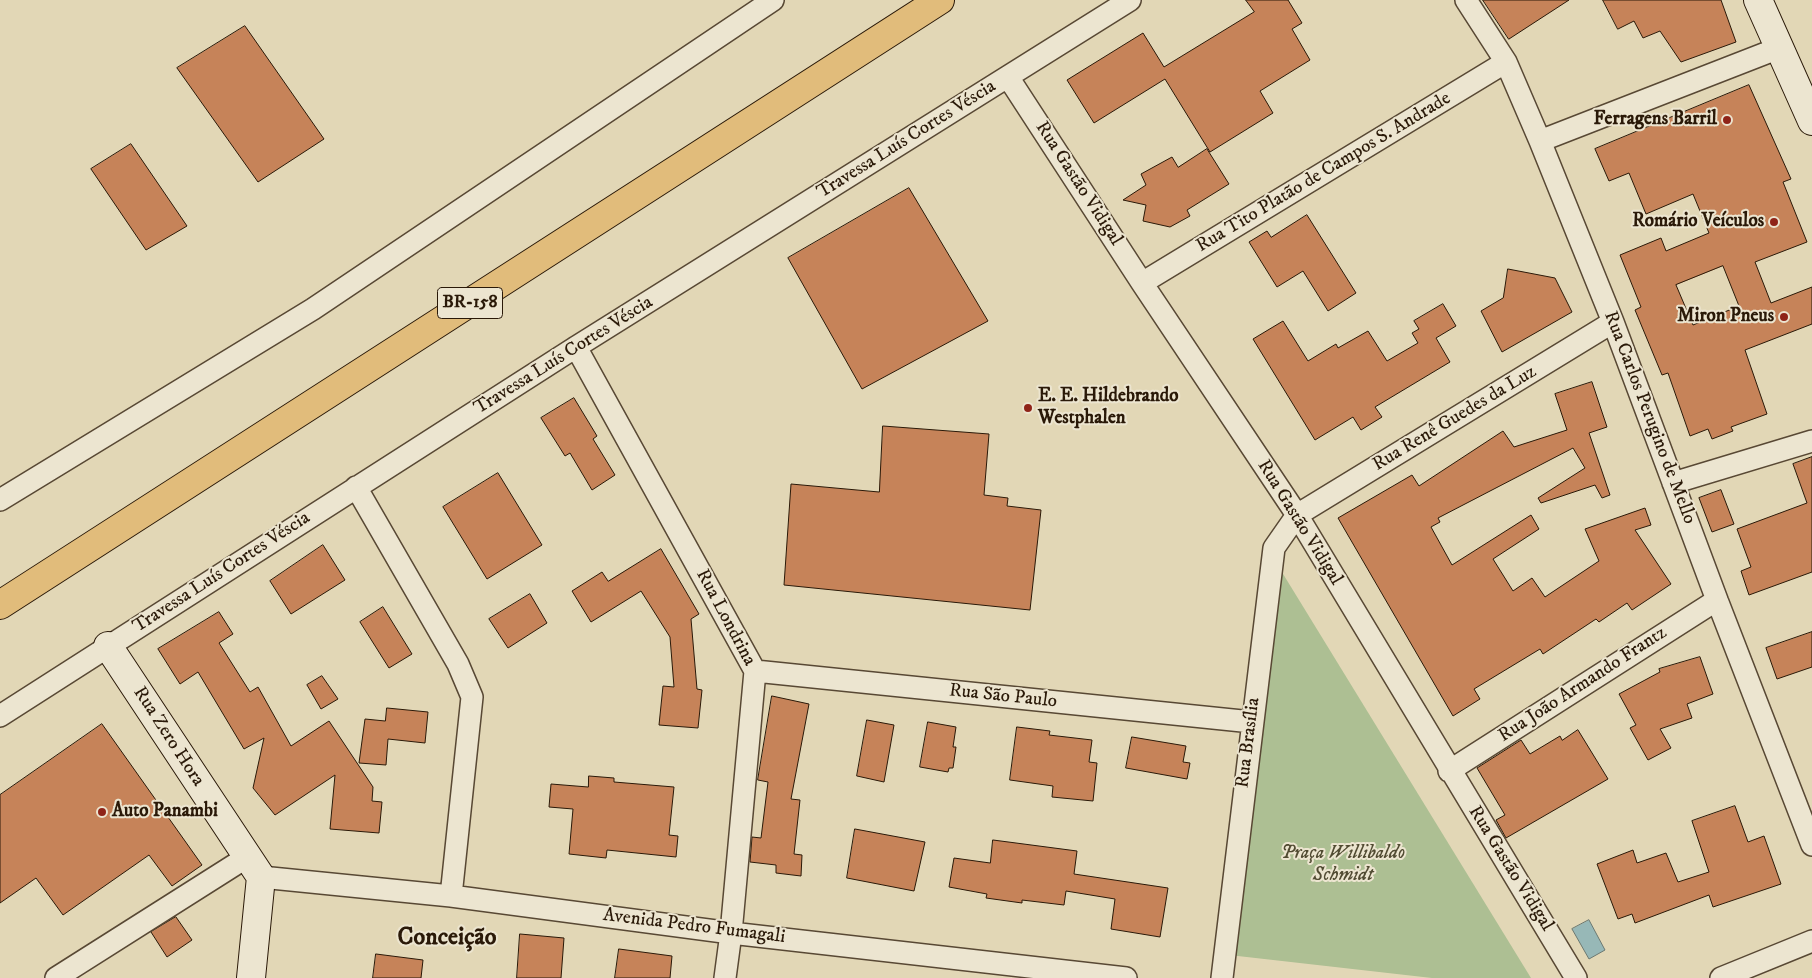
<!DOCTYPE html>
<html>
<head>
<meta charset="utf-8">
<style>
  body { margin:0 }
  canvas { display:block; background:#e2d7b6 }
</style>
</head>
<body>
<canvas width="1812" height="978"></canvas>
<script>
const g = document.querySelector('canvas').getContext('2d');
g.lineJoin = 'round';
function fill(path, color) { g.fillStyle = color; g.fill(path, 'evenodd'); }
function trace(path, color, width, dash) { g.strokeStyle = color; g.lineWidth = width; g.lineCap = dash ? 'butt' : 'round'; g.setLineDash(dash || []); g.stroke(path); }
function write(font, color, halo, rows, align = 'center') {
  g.font = font + ' "IM FELL DW Pica",serif'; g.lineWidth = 4; g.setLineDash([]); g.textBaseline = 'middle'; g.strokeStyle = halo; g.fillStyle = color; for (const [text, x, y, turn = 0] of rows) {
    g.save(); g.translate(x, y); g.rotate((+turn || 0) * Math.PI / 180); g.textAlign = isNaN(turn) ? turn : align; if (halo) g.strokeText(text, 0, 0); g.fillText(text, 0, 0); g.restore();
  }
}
fill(new Path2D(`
  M 1280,569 L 1531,978 L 1432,978 L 1229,955 Z`), '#adbf93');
const water = new Path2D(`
  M 1589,920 L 1605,950 L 1589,959 L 1572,929 Z`);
fill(water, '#97b8b7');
trace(water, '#6b7871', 1);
const building = new Path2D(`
  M 1246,0 L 1288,0 L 1302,23 L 1292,29 L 1310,60 L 1260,91 L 1273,113 L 1210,152 L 1165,79 L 1094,123 L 1067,80 L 1143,33 L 1164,67 L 1254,12 Z
  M 1483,0 L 1569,0 L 1509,39 Z
  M 1603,0 L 1721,0 L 1736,42 L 1681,62 L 1660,31 L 1643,38 L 1634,21 L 1618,29 Z
  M 245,26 L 324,139 L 258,182 L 177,68 Z
  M 1749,85 L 1791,179 L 1783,182 L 1807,242 L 1755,262 L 1771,303 L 1812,287 L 1812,324 L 1745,350 L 1767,414 L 1731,427 L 1733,431 L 1712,439 L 1708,429 L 1690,436 L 1668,373 L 1662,375 L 1635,310 L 1641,307 L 1620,255 L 1661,238 L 1666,251 L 1709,233 L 1693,194 L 1646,214 L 1629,173 L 1609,181 L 1595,149 ZM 1723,266 L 1739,306 L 1693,325 L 1676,285 Z
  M 131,144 L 187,226 L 146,250 L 91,169 Z
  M 1207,149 L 1229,184 L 1187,210 L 1190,216 L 1170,227 L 1143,221 L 1146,205 L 1123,200 L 1146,185 L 1141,174 L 1172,157 L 1178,167 Z
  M 909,188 L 988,321 L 862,389 L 788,258 Z
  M 1307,215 L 1356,293 L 1328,311 L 1303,271 L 1277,287 L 1249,242 L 1267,231 L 1271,237 Z
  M 1508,269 L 1555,278 L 1572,312 L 1502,352 L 1481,311 L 1503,298 Z
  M 1443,304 L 1456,326 L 1436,338 L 1450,362 L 1375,407 L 1382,417 L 1361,430 L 1353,417 L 1315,440 L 1253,339 L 1283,321 L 1308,361 L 1336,344 L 1338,348 L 1368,331 L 1387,361 L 1418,343 L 1412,333 L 1419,329 L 1414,321 Z
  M 1592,382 L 1607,427 L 1589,433 L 1610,495 L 1602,498 L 1595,485 L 1541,503 L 1538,498 L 1585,468 L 1573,448 L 1438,518 L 1440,522 L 1431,527 L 1452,565 L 1531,515 L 1539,529 L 1493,559 L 1513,591 L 1532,578 L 1545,597 L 1599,561 L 1585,529 L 1645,508 L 1651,525 L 1635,530 L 1671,584 L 1632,610 L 1627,603 L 1599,622 L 1596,619 L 1543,654 L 1540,649 L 1474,689 L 1480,699 L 1453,716 L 1338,518 L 1412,475 L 1419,486 L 1503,431 L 1514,447 L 1567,430 L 1555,394 Z
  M 574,398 L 597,436 L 593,439 L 615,475 L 592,490 L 570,453 L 565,456 L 541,418 Z
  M 883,426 L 989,434 L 984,495 L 1008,498 L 1007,506 L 1041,510 L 1030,610 L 784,585 L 791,484 L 879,492 Z
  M 1812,457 L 1812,572 L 1749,595 L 1741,571 L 1751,567 L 1737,529 L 1807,503 L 1793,464 Z
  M 498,473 L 542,545 L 487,579 L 443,507 Z
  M 1721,490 L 1734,524 L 1712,532 L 1699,498 Z
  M 323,545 L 345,580 L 291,614 L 270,581 Z
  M 661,549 L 699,614 L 691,619 L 697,689 L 702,690 L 698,728 L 659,725 L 663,686 L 674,687 L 670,637 L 641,591 L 591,622 L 572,591 L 602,572 L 608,581 Z
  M 530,594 L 547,623 L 508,648 L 489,619 Z
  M 383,607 L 412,654 L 389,668 L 360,622 Z
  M 219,612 L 233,634 L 219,643 L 250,692 L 258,687 L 291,746 L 329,721 L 373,787 L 372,801 L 382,802 L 379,833 L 330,829 L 335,775 L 275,815 L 253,788 L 264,738 L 244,749 L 198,672 L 180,684 L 158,649 Z
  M 1812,632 L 1812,667 L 1777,679 L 1766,648 Z
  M 1700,657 L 1713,694 L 1687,704 L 1692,718 L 1660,729 L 1671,748 L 1648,760 L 1630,728 L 1636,725 L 1619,694 L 1660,672 L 1659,669 Z
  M 322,676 L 338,699 L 321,709 L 307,685 Z
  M 772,696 L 809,704 L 791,799 L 800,800 L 794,854 L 802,855 L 801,876 L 776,873 L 776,865 L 750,862 L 752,837 L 761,838 L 768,782 L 758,780 Z
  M 387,708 L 428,712 L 425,743 L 388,739 L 386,765 L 359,763 L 365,719 L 385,721 Z
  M 867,720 L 894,725 L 884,782 L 857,776 Z
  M 928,722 L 956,727 L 953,747 L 956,747 L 953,768 L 949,768 L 948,772 L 920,767 Z
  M 102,724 L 202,865 L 172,886 L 149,855 L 63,915 L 36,878 L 0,903 L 0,795 Z
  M 1017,727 L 1050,731 L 1049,735 L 1092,740 L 1089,762 L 1097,763 L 1093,801 L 1052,797 L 1053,786 L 1010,780 Z
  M 1578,730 L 1608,779 L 1506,838 L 1496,820 L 1505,815 L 1477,768 L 1521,740 L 1530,754 L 1560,736 L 1562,740 Z
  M 1132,737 L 1186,746 L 1183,762 L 1190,763 L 1187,779 L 1126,768 Z
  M 589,776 L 614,778 L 614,782 L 674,787 L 669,835 L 678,836 L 676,857 L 607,850 L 606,858 L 569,854 L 573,809 L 549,807 L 551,784 L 588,787 Z
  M 1735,806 L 1748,842 L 1764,836 L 1781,884 L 1713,907 L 1709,895 L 1635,923 L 1632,914 L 1618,919 L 1597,864 L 1633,850 L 1637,863 L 1666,853 L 1678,882 L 1709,872 L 1692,821 Z
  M 855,829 L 925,842 L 914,891 L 847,878 Z
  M 993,840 L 1077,851 L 1074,874 L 1168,888 L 1160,937 L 1111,929 L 1115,899 L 1066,891 L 1064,905 L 1022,900 L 1022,903 L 986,898 L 987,894 L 949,887 L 954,858 L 990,863 Z
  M 176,917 L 192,940 L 167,957 L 151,932 Z
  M 520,934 L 564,938 L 561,978 L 517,978 Z
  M 619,949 L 672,956 L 670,978 L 615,978 Z
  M 376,954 L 423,960 L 421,978 L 373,978 Z`);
fill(building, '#c68359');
trace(building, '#2a1908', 1);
const street = new Path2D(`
  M 1466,0 L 1506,62 L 1540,141 L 1613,322 L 1717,600 L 1812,845
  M 1008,77 L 1142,283 L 1297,515 L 1576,978
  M 1540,141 L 1779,48
  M 1142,283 L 1506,62
  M 576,347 L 755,671 L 731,933 L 725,978
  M 1673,483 L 1812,441
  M 356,487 L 458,664 L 472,697 L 451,896
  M 0,500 L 313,309 L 773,0
  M 755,671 L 1252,722
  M 0,716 L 576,347 L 1130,0
  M 1449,771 L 1717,600
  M 261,877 L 451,896 L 731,933 L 1126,978
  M 56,978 L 247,857
  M 1222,978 L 1274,548 L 1297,515 L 1613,322
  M 1721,978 L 1812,941`);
const secondary = new Path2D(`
  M 1758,0 L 1812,121
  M 108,646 L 261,877 L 251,978`);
const highway = new Path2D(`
  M 0,605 L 940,0`);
trace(street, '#584834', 24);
trace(secondary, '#2a1908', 30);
trace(highway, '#2a1908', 30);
trace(street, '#ece5d0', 21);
trace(secondary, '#ece5d0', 28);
trace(highway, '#e1bc7b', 28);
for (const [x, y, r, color] of [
  [1727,120,5,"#8f2418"],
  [1774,222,5,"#8f2418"],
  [1784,317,5,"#8f2418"],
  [1028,408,5,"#8f2418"],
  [102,812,5,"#8f2418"]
]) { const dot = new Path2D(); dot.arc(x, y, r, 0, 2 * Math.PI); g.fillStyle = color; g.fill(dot); trace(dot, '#ece5d0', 2); }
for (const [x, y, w] of [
  [470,303,65]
]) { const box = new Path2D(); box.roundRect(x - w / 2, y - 15.5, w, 31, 4); g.fillStyle = '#ece5d0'; g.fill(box); trace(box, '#2a1908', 1); }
write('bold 18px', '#2a1908', null, [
  ["BR-158",470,303]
]);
write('bold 19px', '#2a1908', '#ece5d0', [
  ["Ferragens Barril",1717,120],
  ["Romário Veículos",1764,222],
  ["Miron Pneus",1774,317],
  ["E. E. Hildebrando",1038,397,"left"],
  ["Westphalen",1038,419,"left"],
  ["Auto Panambi",112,812,"left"]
], 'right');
write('19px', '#2a1908', '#ece5d0', [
  ["Travessa Luís Cortes Véscia",907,140,-32],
  ["Rua Tito Platão de Campos S. Andrade",1324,173,-31],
  ["Rua Gastão Vidigal",1078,184,57],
  ["Travessa Luís Cortes Véscia",564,356,-32],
  ["Rua Carlos Perugino de Mello",1649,418,69],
  ["Rua Renê Guedes da Luz",1455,419,-31],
  ["Rua Gastão Vidigal",1299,523,58],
  ["Travessa Luís Cortes Véscia",222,573,-33],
  ["Rua Londrina",725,618,62],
  ["Rua João Armando Frantz",1583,685,-33],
  ["Rua São Paulo",1003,697,6],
  ["Rua Zero Hora",168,737,57],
  ["Rua Brasília",1249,743,-83],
  ["Rua Gastão Vidigal",1510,869,58],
  ["Avenida Pedro Fumagali",694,927,7]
]);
write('italic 19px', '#514b32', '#ece5d0', [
  ["Praça Willibaldo",1343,854],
  ["Schmidt",1343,876]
]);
write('bold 24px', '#2a1908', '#ece5d0', [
  ["Conceição",447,939]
]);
</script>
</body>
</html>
